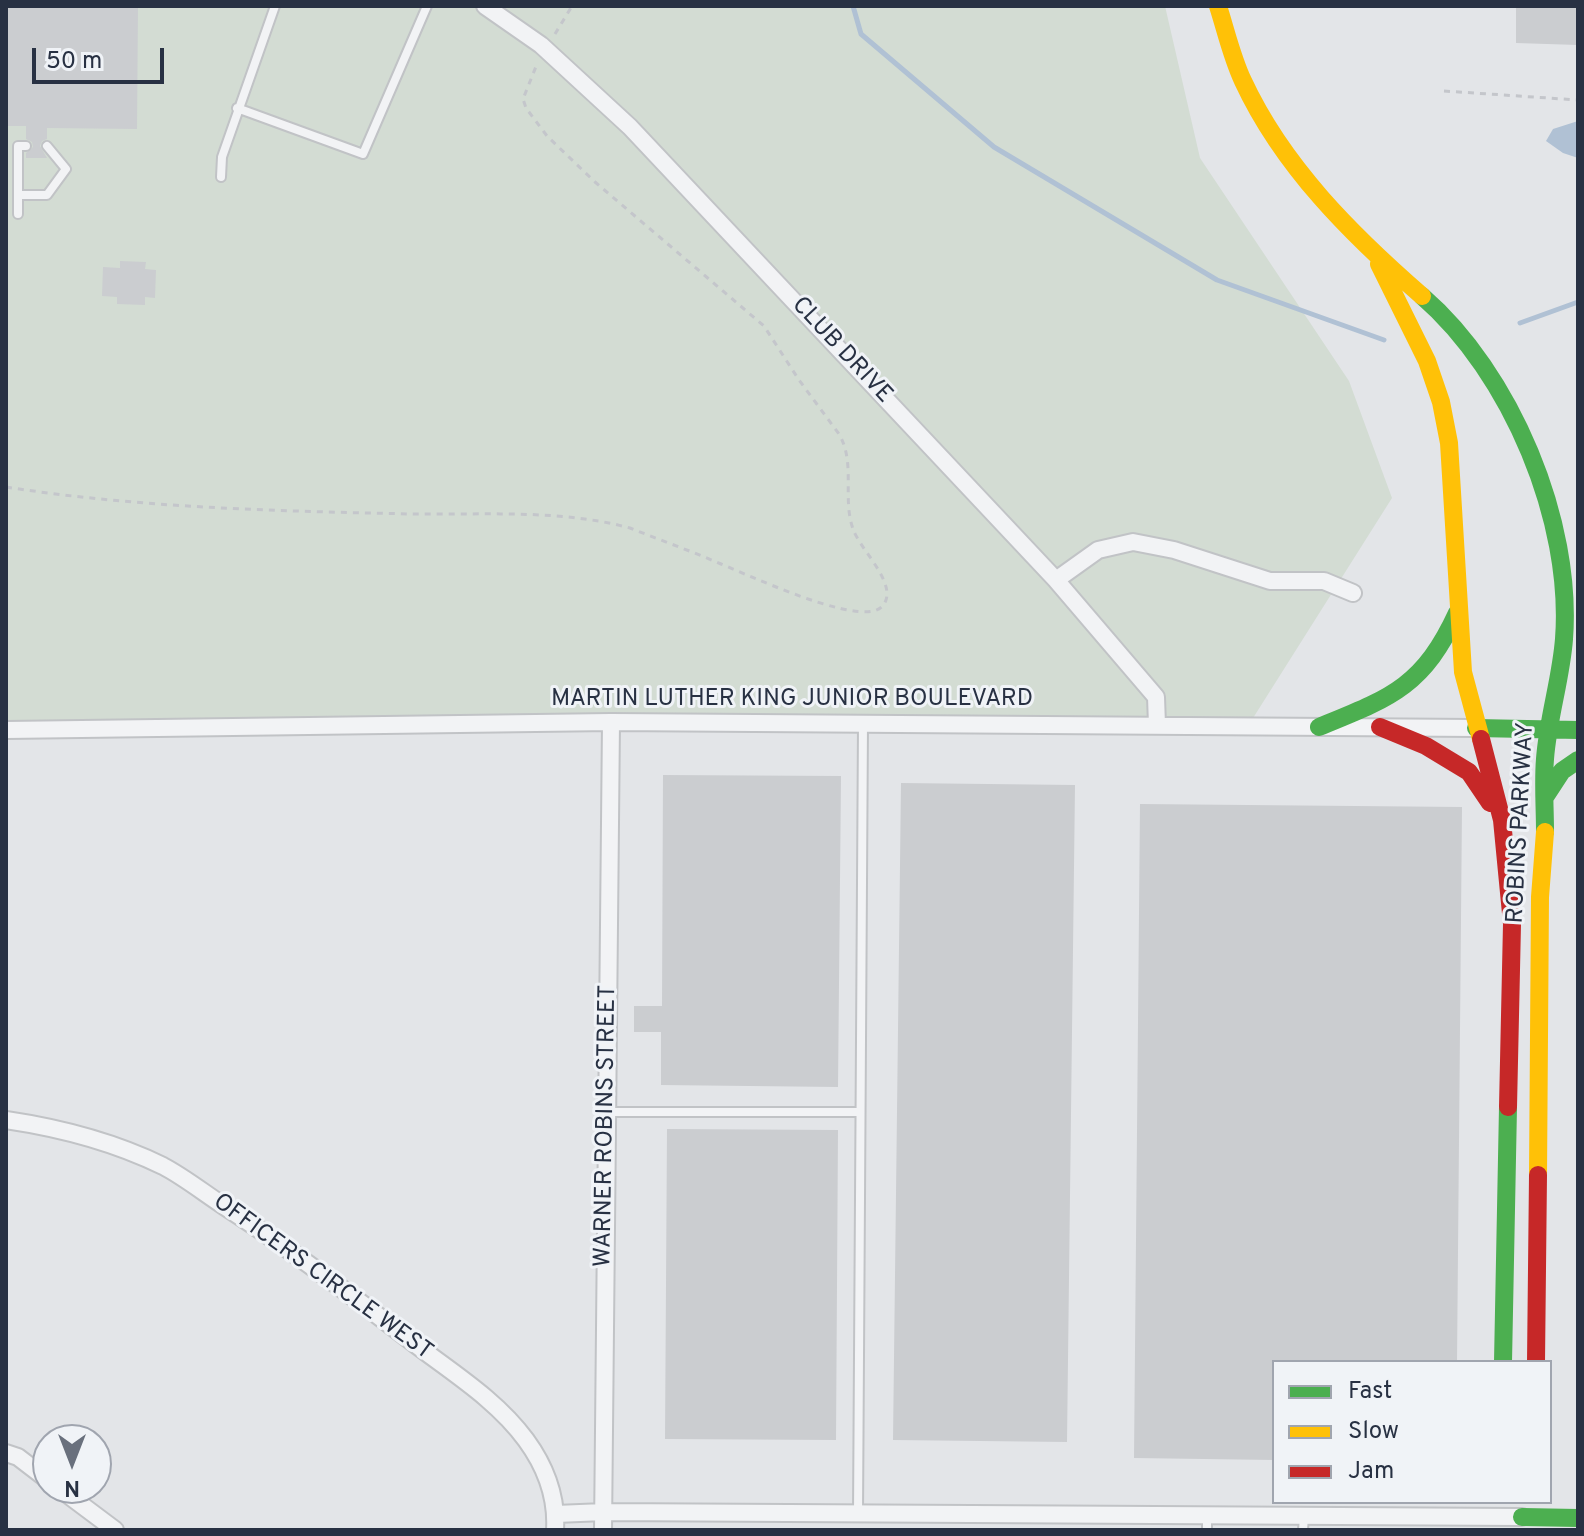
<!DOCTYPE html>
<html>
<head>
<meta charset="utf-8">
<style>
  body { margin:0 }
  #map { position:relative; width:1584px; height:1536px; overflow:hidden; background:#e3e5e8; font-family:Overpass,sans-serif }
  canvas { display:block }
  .frame { position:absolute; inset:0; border:8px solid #283143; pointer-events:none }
  .legend { position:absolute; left:1272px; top:1360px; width:280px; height:144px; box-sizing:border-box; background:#f0f3f7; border:2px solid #a0a5af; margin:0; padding:10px 14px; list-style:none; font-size:24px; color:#283143 }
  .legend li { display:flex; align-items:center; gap:16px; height:40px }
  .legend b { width:40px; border:2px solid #a0a5af }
  .north { position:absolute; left:32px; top:1424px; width:80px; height:80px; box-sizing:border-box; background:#f0f3f7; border:2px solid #a0a5af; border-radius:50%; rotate:180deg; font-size:22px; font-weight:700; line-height:32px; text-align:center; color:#283143 }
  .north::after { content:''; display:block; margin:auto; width:28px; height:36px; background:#69707d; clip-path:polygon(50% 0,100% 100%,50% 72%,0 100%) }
  .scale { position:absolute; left:32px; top:48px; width:132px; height:36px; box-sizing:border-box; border:4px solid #283143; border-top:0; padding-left:10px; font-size:24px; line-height:28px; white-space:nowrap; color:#283143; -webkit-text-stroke:6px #f0f3f7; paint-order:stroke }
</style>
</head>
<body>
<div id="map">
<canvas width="1584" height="1536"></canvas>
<div class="frame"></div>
<ul class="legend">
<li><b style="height:10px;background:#4caf50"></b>Fast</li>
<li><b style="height:10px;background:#ffc107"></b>Slow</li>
<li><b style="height:10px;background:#c62828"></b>Jam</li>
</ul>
<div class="north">N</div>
<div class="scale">50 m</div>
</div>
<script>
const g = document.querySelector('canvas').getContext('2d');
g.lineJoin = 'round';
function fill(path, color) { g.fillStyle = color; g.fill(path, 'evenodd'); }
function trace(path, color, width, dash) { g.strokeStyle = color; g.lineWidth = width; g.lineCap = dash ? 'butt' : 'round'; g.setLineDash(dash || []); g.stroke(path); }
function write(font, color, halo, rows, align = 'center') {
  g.font = font + ' Overpass,sans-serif'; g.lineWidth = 6; g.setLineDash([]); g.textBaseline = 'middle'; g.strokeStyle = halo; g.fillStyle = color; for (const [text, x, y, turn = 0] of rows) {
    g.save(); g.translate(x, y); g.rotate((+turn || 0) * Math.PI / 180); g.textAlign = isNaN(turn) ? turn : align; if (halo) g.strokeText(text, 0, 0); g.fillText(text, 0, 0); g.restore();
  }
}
fill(new Path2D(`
  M 6,6 L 1165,6 L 1200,158 L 1349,381 L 1392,498 L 1248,726 L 6,722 Z`), '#d3dcd3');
fill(new Path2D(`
  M 1578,121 L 1578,158 L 1563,153 L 1546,141 L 1553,129 Z`), '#b0c1d4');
trace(new Path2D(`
  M 853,6 L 861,34 L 994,147 L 1217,280 L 1384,340
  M 1520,323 L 1578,302`), '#b0c1d4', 5);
fill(new Path2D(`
  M 6,6 L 138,6 L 137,129 L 47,128 L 47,139 L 42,141 L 40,146 L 47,158 L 26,158 L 26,153 L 33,147 L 32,142 L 26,139 L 26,126 L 6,126 Z
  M 1516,6 L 1578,6 L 1578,45 L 1516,43 Z
  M 120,261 L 146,262 L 145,269 L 156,270 L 155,298 L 145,297 L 145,305 L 117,304 L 117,297 L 102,296 L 103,267 L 120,268 Z
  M 663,775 L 841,776 L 838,1087 L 661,1085 L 661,1032 L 634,1032 L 634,1006 L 662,1006 Z
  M 901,783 L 1075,785 L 1067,1442 L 893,1440 Z
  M 1140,804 L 1462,807 L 1457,1362 L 1274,1362 L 1274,1460 L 1134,1458 Z
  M 667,1129 L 838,1130 L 836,1440 L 665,1439 Z`), '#cbcdd0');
const lane = new Path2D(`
  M 237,108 L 363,154 L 427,6
  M 221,177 L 222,157 L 275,6
  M 18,195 L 47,195 L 66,169 L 47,146
  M 18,214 L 18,146 L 26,146
  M 607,1112 L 860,1112
  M 858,1513 L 863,724
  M 1207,1530 L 1207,1517
  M 1303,1530 L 1304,1517`);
const street = new Path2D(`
  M 485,6 L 541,45 L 630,127 L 1056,580 L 1156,697 L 1157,725
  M 1056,580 L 1098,550 L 1133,542 L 1174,550 L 1270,581 L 1324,581 L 1353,593
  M 6,730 L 611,722 L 1476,728
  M 6,1120 C 60,1128 114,1142 163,1166 C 184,1177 204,1193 224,1206 C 289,1248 350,1294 411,1341 C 451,1372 496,1399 526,1440 C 545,1466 557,1497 555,1530
  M 6,1453 L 18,1457 L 48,1480
  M 59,1488 L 115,1530
  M 556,1514 L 604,1512 L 1522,1517
  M 603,1530 L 611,722`);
trace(lane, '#c1c3c6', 12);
trace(street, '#c1c3c6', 20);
trace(new Path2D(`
  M 555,34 L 572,6
  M 1444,91 L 1578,100
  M 6,487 C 140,508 277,511 412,514 C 484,515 560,509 630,528 C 660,540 691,551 721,564 C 753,577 841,618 873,611 C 879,610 884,606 886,600 C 893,579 860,549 853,529 C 842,498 856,463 839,434 L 799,380 L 764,326 L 595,182 L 547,136 L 526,108 L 523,99 L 537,64`), '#c4c6cb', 3, [6, 6]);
trace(lane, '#f2f3f5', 8);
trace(street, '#f2f3f5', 16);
trace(new Path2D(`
  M 1422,296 C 1511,373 1573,521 1564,639 C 1561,679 1548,718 1545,759 C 1543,783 1545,807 1545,832
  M 1319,727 C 1390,698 1423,687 1457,613
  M 1476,728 L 1578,730
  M 1545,797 L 1562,771 L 1578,760
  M 1503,1362 L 1508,1107
  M 1522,1517 L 1578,1518`), '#4caf50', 18);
trace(new Path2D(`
  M 1218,6 C 1226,31 1232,58 1243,81 C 1283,167 1352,235 1422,296
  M 1379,264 L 1427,361 L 1441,402 L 1449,443 L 1463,672 L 1481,739
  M 1538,1175 L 1540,897 L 1545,832`), '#ffc107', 18);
trace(new Path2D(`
  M 1380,727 L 1426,746 L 1469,772 L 1490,803
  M 1481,739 L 1502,820 L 1512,924 L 1508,1107
  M 1536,1362 L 1538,1175`), '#c62828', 18);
write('24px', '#283143', '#f0f3f7', [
  ["CLUB DRIVE",841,351,47],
  ["MARTIN LUTHER KING JUNIOR BOULEVARD",792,700],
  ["ROBINS PARKWAY",1522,823,-87],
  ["WARNER ROBINS STREET",607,1126,-89],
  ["OFFICERS CIRCLE WEST",322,1278,36]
]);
</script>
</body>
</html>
